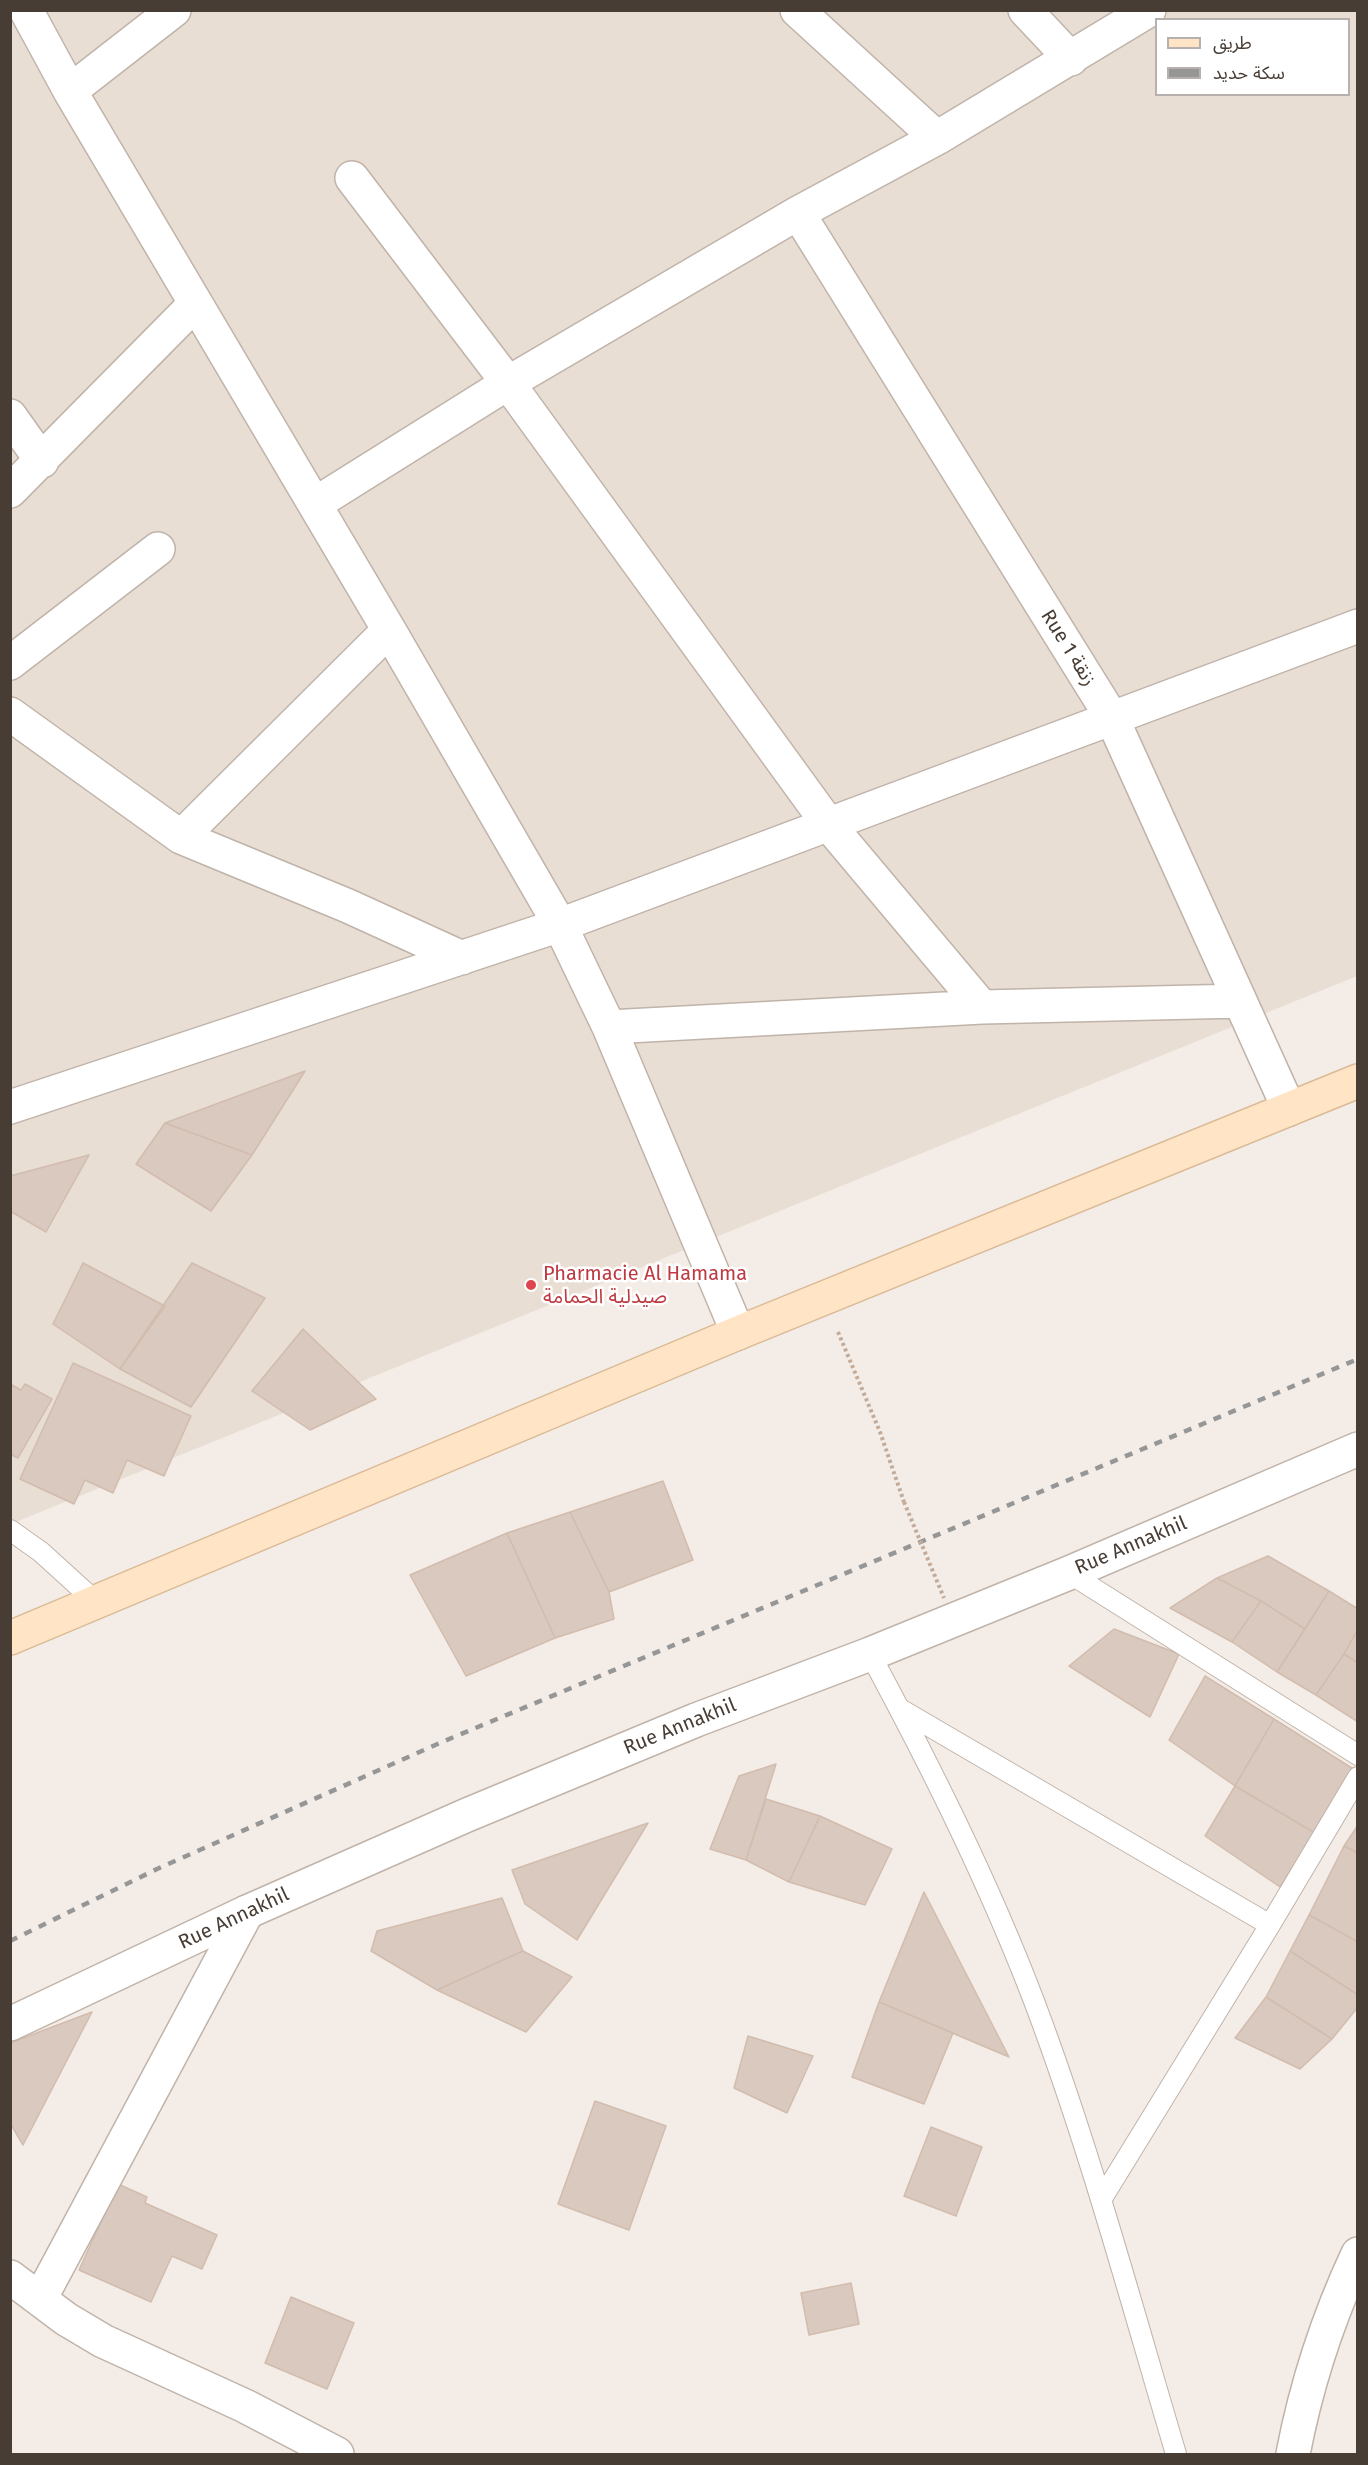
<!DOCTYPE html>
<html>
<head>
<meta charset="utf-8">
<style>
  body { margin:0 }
  #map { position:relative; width:1368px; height:2465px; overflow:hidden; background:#f4ede7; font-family:"Fira Sans","Noto Sans Arabic",sans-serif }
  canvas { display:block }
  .frame { position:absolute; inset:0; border:12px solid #483d35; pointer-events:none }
  .legend { position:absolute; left:1155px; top:18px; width:195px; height:78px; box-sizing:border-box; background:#fff; border:2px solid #b6b1ae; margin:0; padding:8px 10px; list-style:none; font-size:18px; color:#483d35 }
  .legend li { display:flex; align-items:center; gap:12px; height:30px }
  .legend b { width:30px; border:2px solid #b6b1ae }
</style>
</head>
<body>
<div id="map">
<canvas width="1368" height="2465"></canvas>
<div class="frame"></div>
<ul class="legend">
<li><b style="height:8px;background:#ffe5c6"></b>طريق</li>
<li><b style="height:8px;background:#969696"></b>سكة حديد</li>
</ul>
</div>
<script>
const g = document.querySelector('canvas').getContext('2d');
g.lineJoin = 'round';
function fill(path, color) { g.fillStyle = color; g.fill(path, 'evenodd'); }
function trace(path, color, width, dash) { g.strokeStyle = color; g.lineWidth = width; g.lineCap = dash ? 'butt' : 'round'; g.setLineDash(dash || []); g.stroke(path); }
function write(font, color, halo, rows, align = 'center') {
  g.font = font + ' "Fira Sans","Noto Sans Arabic",sans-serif'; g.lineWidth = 5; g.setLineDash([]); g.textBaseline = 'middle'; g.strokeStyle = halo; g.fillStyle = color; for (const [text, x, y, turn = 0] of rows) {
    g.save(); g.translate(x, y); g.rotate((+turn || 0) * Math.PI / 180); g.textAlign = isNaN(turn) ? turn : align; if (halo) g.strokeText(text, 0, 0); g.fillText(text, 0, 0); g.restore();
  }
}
fill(new Path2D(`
  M 11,11 L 1357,11 L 1357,976 L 11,1524 ZM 1156,20 L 1348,20 L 1348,94 L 1156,94 Z`), '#e8ded4');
const building = new Path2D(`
  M 305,1071 L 252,1155 L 165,1123 Z
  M 165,1123 L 252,1155 L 211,1211 L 136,1164 Z
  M 89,1155 L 46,1232 L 10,1211 L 10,1176 Z
  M 83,1263 L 165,1306 L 120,1369 L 53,1324 Z
  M 192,1263 L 265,1298 L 191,1407 L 120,1369 Z
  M 303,1329 L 376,1399 L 310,1430 L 252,1391 Z
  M 73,1363 L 191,1416 L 164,1476 L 127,1460 L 113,1493 L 85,1480 L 74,1504 L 20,1479 Z
  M 10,1384 L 21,1390 L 25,1384 L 52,1399 L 18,1458 L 10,1454 Z
  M 663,1481 L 693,1560 L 609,1592 L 570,1512 Z
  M 570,1512 L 609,1592 L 614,1619 L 555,1638 L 507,1533 Z
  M 507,1533 L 555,1638 L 466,1676 L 410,1575 Z
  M 1268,1556 L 1329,1591 L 1305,1629 L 1261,1601 L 1217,1578 Z
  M 1217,1578 L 1261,1601 L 1232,1642 L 1170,1608 Z
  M 1329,1591 L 1358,1609 L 1358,1629 L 1344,1654 L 1316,1695 L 1277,1672 Z
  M 1261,1601 L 1305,1629 L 1277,1672 L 1232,1642 Z
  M 1114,1629 L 1179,1654 L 1150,1717 L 1069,1666 Z
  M 1358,1629 L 1358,1663 L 1344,1654 Z
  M 1344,1654 L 1358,1663 L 1358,1722 L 1316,1695 Z
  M 1205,1676 L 1274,1719 L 1235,1786 L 1169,1740 Z
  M 1274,1719 L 1355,1770 L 1315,1833 L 1235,1786 Z
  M 776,1764 L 746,1860 L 710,1849 L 739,1776 Z
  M 1235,1786 L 1315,1833 L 1280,1887 L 1205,1836 Z
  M 766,1799 L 820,1816 L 789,1882 L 746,1860 Z
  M 820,1816 L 892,1849 L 865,1905 L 789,1882 Z
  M 648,1823 L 577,1940 L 525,1904 L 512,1870 Z
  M 1358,1825 L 1358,1853 L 1344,1846 Z
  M 1344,1846 L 1358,1853 L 1358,1942 L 1309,1915 Z
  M 924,1892 L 1009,2057 L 879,2002 Z
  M 502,1898 L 523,1951 L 437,1990 L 371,1951 L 377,1931 Z
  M 1309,1915 L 1358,1942 L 1358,1995 L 1290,1951 Z
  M 523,1951 L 572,1977 L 526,2032 L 437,1990 Z
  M 1290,1951 L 1358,1995 L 1358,2007 L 1332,2039 L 1266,1997 Z
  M 1266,1997 L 1332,2039 L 1300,2069 L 1235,2038 Z
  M 879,2002 L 953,2033 L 924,2104 L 852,2077 Z
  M 92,2012 L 23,2145 L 10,2123 L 10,2043 Z
  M 748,2036 L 813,2056 L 787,2113 L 734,2088 Z
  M 595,2101 L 666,2126 L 629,2230 L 558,2204 Z
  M 931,2127 L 982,2147 L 956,2216 L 904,2196 Z
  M 118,2184 L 147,2197 L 145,2203 L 217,2235 L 202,2269 L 172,2256 L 151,2302 L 79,2270 Z
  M 851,2283 L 859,2324 L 809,2335 L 801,2293 Z
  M 291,2297 L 354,2323 L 327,2389 L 265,2363 Z`);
fill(building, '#d9c9be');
trace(building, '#d2bcae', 1.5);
const service = new Path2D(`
  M 10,1530 L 41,1552 L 96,1602
  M 1069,1573 L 1358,1755
  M 870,1654 C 931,1767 988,1881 1034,2001 C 1090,2149 1131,2303 1176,2454
  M 900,1709 L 1270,1925
  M 1101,2200 L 1270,1925 L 1358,1777`);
const minor = new Path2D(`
  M 26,10 L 70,91 L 389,630 L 560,925 L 609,1027 L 738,1333
  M 797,10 L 937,138
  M 1025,10 L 1071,59
  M 70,91 L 174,10
  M 352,178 L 508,383 L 829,825 L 982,1007
  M 798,213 L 1112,718 L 1289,1109
  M 10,416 L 42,461
  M 10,491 L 195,304
  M 315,504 L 508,383 L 798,213 L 937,138 L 1149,10
  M 10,663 L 158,549
  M 10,714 L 181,837 L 348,906 L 462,958
  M 181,837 L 389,630
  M 609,1027 L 982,1007 L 1240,1001
  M 10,1107 L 560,925 L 1358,626
  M 10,2277 L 66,2319 L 103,2341 L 245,2406 L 337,2454
  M 40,2299 L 247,1912
  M 1293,2454 C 1306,2386 1328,2318 1358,2254`);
const tertiary = new Path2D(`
  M 10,2024 L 247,1912 L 467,1815 L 696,1720 L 870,1654 L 1069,1573 L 1358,1449`);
const secondary = new Path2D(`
  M 10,1638 L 738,1333 L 1358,1081`);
trace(service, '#c0b3a9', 22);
trace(minor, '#c0b3a9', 36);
trace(tertiary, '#c0b3a9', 36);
trace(secondary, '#daba96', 36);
trace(new Path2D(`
  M 838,1332 L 880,1432 L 904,1502`), '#c3ab99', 4, [3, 3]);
trace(service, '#fff', 20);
trace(minor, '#fff', 33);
trace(tertiary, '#fff', 33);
trace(secondary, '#ffe5c6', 33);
trace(new Path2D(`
  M 10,1941 L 157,1869 L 442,1742 L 1358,1359`), '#969696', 4.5, [8, 8]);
trace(new Path2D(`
  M 904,1502 L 944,1598`), '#c3ab99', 4, [3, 3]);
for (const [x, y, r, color] of [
  [531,1285,6,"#e0444e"]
]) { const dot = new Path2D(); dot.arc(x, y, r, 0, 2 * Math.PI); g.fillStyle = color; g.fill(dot); trace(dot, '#fff', 2); }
write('20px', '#483d35', '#fff', [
  ["Rue 1 زنقة",1068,648,58],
  ["Rue Annakhil",1131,1546,-23],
  ["Rue Annakhil",680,1727,-22],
  ["Rue Annakhil",234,1919,-25]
]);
write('20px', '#be3a42', '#fff', [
  ["Pharmacie Al Hamama",543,1274],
  ["صيدلية الحمامة",543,1297]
], 'left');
</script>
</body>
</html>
